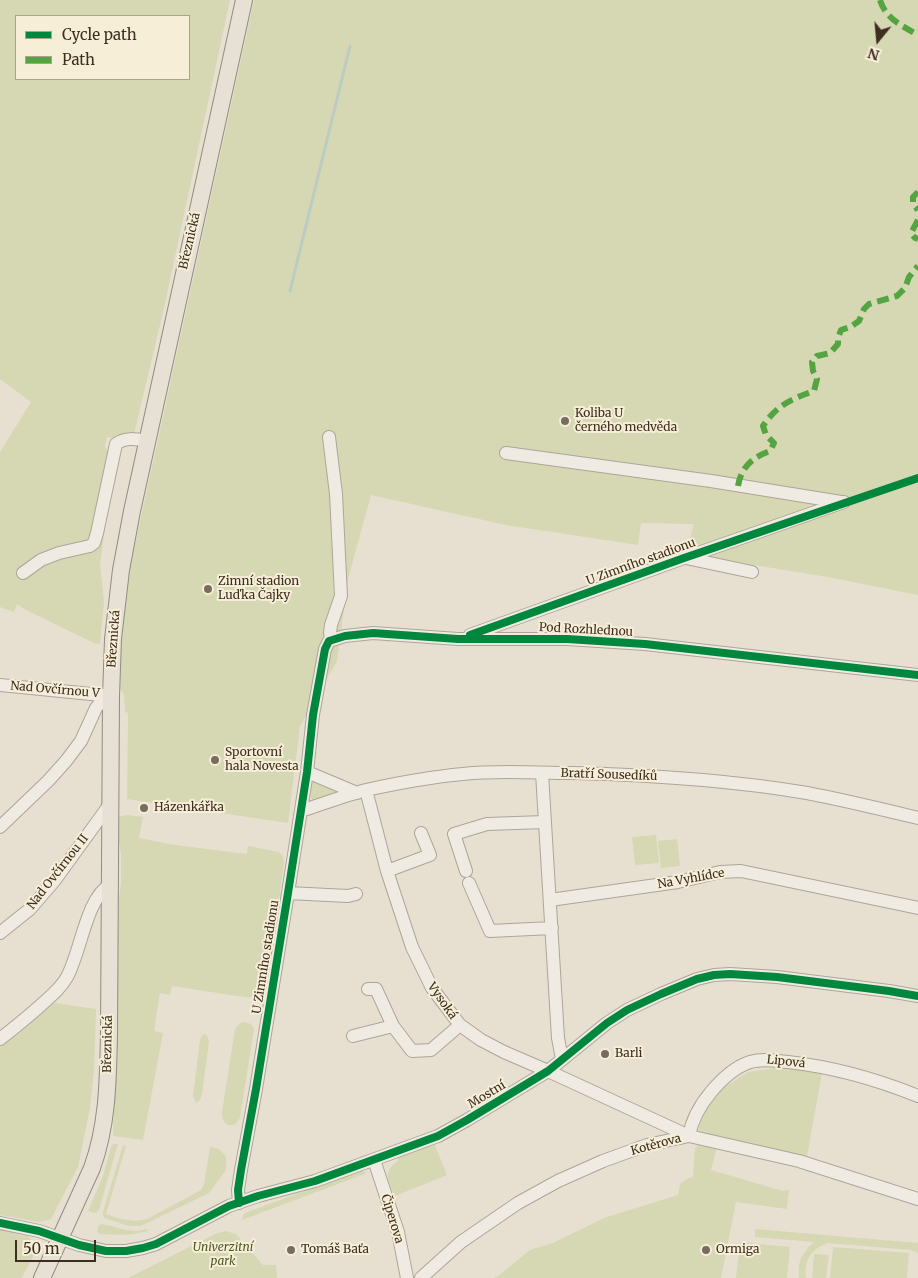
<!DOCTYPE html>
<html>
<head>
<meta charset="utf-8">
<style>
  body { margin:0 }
  #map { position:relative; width:918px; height:1278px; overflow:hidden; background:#e7e0d1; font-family:Merriweather,serif }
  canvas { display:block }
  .legend { position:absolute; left:15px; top:15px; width:175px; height:65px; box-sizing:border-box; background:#f7eed8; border:1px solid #ada18e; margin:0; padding:6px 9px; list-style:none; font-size:15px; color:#3d2e20 }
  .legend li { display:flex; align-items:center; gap:10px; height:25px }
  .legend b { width:25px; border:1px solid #ada18e }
  .north { position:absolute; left:853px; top:15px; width:50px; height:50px; -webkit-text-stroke:4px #f7eed8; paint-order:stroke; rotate:197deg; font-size:14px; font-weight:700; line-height:20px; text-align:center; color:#3d2e20 }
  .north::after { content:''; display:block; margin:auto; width:18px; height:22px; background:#3d2e20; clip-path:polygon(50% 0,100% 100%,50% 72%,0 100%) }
  .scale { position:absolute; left:15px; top:1240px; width:81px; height:22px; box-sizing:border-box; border:2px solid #3d2e20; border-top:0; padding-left:6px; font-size:15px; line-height:18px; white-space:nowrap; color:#3d2e20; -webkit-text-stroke:4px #f7eed8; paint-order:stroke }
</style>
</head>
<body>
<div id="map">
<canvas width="918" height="1278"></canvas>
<ul class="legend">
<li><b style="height:6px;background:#00873e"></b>Cycle path</li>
<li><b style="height:6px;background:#54a441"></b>Path</li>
</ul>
<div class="north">N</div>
<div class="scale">50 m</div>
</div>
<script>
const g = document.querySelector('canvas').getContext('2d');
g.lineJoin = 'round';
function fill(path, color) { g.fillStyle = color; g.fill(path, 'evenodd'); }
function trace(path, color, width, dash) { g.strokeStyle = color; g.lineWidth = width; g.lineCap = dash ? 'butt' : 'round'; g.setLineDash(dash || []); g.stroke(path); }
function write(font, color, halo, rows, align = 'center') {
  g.font = font + ' Merriweather,serif'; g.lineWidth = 4; g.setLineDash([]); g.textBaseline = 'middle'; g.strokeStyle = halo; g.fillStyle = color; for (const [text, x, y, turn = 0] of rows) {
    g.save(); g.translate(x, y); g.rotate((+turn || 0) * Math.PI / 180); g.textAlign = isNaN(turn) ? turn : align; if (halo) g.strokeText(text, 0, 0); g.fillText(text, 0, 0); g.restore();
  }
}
fill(new Path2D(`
  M 0,0 L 230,0 L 164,308 L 134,434 L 114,438 L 107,437 L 105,446 L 109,454 L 96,524 L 105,527 L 100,565 L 104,602 L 100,644 L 94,643 L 26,610 L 17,604 L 14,612 L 0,607 L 0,452 L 31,402 L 0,379 ZM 16,16 L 189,16 L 189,79 L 16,79 Z
  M 254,0 L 918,0 L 918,595 L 828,577 L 686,554 L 694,524 L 641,523 L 638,545 L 506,525 L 371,495 L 348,579 L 337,661 L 300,726 L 288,823 L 127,799 L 128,713 L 125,712 L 124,695 L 117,684 L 129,572 Z
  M 313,782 L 316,782 L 340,793 L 317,801 L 312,800 L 309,794 L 311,784 Z
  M 128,815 L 143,817 L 139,838 L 175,845 L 247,854 L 248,846 L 279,852 L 283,856 L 284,862 L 269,974 C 266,989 261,999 244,997 L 172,986 L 170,995 L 160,993 L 154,1031 L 163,1033 L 143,1140 L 113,1136 L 114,1087 L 114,934 L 121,883 L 121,854 L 117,832 L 118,818 L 121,816 Z
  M 656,835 L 659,863 L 635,865 L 632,837 Z
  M 677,839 L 680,866 L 661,868 L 658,841 Z
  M 54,1003 L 96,1009 L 94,1070 L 90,1108 L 78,1167 L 51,1219 L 39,1222 L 0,1215 L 0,1047 L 16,1036 Z
  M 244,1022 L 251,1024 L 254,1029 L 240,1117 C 235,1131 221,1126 222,1112 L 235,1029 L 240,1023 Z
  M 205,1034 L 208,1037 L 209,1042 L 202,1094 L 200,1100 L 196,1103 L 193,1096 L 200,1040 L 202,1035 Z
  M 781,1067 L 822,1073 L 807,1156 L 805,1157 L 698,1131 L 700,1121 L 709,1104 L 725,1087 L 748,1072 Z
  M 434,1143 L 447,1175 L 395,1196 C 388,1181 382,1172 398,1161 L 397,1157 Z
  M 701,1143 L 717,1147 L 711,1170 L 783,1191 L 789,1190 L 787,1209 L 736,1202 L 721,1278 L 493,1278 L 498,1276 L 530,1250 L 553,1243 L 604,1218 L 678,1195 L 680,1184 L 688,1178 L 693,1177 L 695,1148 Z
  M 113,1144 L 118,1144 L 117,1147 L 99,1210 C 96,1214 92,1213 88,1211 L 103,1176 L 111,1147 Z
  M 123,1145 L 126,1146 L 106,1214 C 120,1219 132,1223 147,1219 L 194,1194 L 201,1190 L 204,1184 L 210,1147 L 219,1149 L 223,1153 L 226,1157 L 226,1170 L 209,1193 L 141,1226 L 128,1226 L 105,1218 L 103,1216 L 103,1212 Z
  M 363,1171 L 367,1173 L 242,1220 L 243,1216 L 245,1213 L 355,1172 Z
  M 102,1224 C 118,1227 131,1234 147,1229 L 148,1231 C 131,1236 117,1235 99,1234 L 97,1231 L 99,1225 Z
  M 755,1229 L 918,1243 L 918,1253 L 911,1250 L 828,1243 C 812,1248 803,1261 806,1278 L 799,1278 C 797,1261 802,1253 814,1242 L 755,1237 Z
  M 0,1230 L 29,1237 C 31,1241 34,1244 35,1248 C 36,1255 25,1271 22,1278 L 0,1278 Z
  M 225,1231 L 236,1234 L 263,1265 L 276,1265 L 277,1278 L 128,1278 L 215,1234 Z
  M 740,1242 L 790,1247 L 787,1278 L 736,1278 Z
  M 833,1247 L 909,1253 L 907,1278 L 830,1278 Z
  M 814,1254 L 829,1255 L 826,1278 L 812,1278 Z`), '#d6d7b3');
trace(new Path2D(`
  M 290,291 L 350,46`), '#bcccc2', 3);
const minor = new Path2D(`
  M 329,437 L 336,494 L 341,596 L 331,625 L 330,633 L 332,640
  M 506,453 L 711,481 L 841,502
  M 686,558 L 752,572
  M 23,573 L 41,560 L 59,553 L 90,546 L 94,543 L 97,533 L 116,444 C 125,437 136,439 147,441
  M 470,635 L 684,558 L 844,502
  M 0,685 L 111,696
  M 307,772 L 357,793
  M 542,773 L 558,1038 L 562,1059
  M 366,790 L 387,871 L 412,947 L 432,988 L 460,1025 L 481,1040 L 504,1052 L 548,1071 L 689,1136
  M 301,811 C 322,804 344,796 366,790 C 398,783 430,777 463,774 C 499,770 536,773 573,773 C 651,775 730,780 807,793 C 844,800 881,809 918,818
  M 0,827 L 48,781 L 66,761 L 81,741 L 96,708 L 101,702 L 111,696
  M 387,871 L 430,855 L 421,833
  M 466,871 L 454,834 L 487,824 L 545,822
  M 469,883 L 490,931 L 552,928
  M 288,893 L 348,896 L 356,894
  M 550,900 L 678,882 L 720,872 L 741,871 L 918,908
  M 0,933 L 30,909 L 55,880 L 110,804
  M 368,989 L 376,989 L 393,1026 L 412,1051 L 431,1050 L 460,1025
  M 353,1036 L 393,1026
  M 0,1039 C 14,1028 28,1017 41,1005 C 51,996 61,988 67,977 C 81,952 86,898 110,885
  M 689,1136 C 692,1119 700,1105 711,1092 C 721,1080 735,1067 750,1062 C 763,1058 776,1061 788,1062 C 833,1067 876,1079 918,1096
  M 374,1160 L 398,1232 L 407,1278
  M 239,1203 L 238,1190 L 241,1170 L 256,1089 L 288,893 L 307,772 L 313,715 L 325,649 L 329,641 L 345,636 L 373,633 L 458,639 L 567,639 L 645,644 L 918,675
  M 0,1223 L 39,1231 L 79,1245 L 106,1251 L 126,1251 L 143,1248 L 156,1244 L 229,1206 L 258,1196 L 315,1181 L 438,1136 L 467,1120 L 548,1071 L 607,1023 L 627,1010 L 661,994 L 697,979 L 714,975 L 730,974 L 777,977 L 889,991 L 918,996
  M 421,1278 L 461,1242 L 518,1203 L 558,1181 L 603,1161 L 647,1145 L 689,1136 L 799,1161 L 918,1199`);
const major = new Path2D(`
  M 42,1278 L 92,1168 C 108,1124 108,1079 109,1033 L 111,696 L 113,639 L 121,570 L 132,511 L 244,0`);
trace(minor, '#ada599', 14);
trace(major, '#928b80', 18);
trace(minor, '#efebe3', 12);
trace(major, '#e6e1d4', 16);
trace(new Path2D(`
  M 880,0 C 886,19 901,25 918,35
  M 918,192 L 913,197 L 913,204 L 918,210
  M 918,220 L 911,233 L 915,238 L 918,239
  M 738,486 C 741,467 753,457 770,451 L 774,443 L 766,435 L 763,426 C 776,406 791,399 814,391 L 817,379 L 813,371 L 812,362 L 817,356 L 830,353 L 838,344 L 838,338 L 841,330 L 850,327 L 859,321 L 864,309 L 869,304 L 897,296 L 905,288 L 909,277 L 918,266`), '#54a441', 6, [12, 6]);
trace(new Path2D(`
  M 470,635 L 684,558 L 918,478
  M 239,1203 L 238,1190 L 241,1170 L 256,1089 L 288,893 L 307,772 L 313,715 L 325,649 L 329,641 L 345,636 L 373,633 L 458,639 L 567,639 L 645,644 L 918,675
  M 0,1223 L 39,1231 L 79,1245 L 106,1251 L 126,1251 L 143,1248 L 156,1244 L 229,1206 L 258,1196 L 315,1181 L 438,1136 L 467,1120 L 548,1071 L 607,1023 L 627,1010 L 661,994 L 697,979 L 714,975 L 730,974 L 777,977 L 889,991 L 918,996`), '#00873e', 8);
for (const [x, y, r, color] of [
  [565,421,5,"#786c5e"],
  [208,589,5,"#786c5e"],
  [215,760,5,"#786c5e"],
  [144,808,5,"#786c5e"],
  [605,1054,5,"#786c5e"],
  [291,1250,5,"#786c5e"],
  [706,1250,5,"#786c5e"]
]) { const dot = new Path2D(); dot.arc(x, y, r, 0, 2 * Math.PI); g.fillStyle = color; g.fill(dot); trace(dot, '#f7eed8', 2); }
write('12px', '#3d2e20', '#f7eed8', [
  ["Březnická",190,241,-77],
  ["U Zimního stadionu",641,562,-20],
  ["Pod Rozhlednou",586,630,3],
  ["Březnická",114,639,-86],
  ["Nad Ovčírnou V",55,690,5],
  ["Bratří Sousedíků",609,775,2],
  ["Nad Ovčírnou II",58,872,-52],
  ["Na Vyhlídce",691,879,-10],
  ["U Zimního stadionu",266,957,-81],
  ["Vysoká",442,1001,55],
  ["Březnická",108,1044,-89],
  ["Lipová",786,1062,6],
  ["Mostní",487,1095,-31],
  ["Kotěrova",656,1145,-15],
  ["Čiperova",392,1219,73]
]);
write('12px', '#3d2e20', '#f7eed8', [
  ["Koliba U",575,414],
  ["černého medvěda",575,428],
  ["Zimní stadion",218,582],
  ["Luďka Čajky",218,596],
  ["Sportovní",225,753],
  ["hala Novesta",225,767],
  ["Házenkářka",154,808],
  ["Barli",615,1054],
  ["Tomáš Baťa",301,1250],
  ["Ormiga",716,1250]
], 'left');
write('italic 12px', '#4d5a26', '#f7eed8', [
  ["Univerzitní",223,1248],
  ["park",223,1262]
]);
</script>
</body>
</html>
